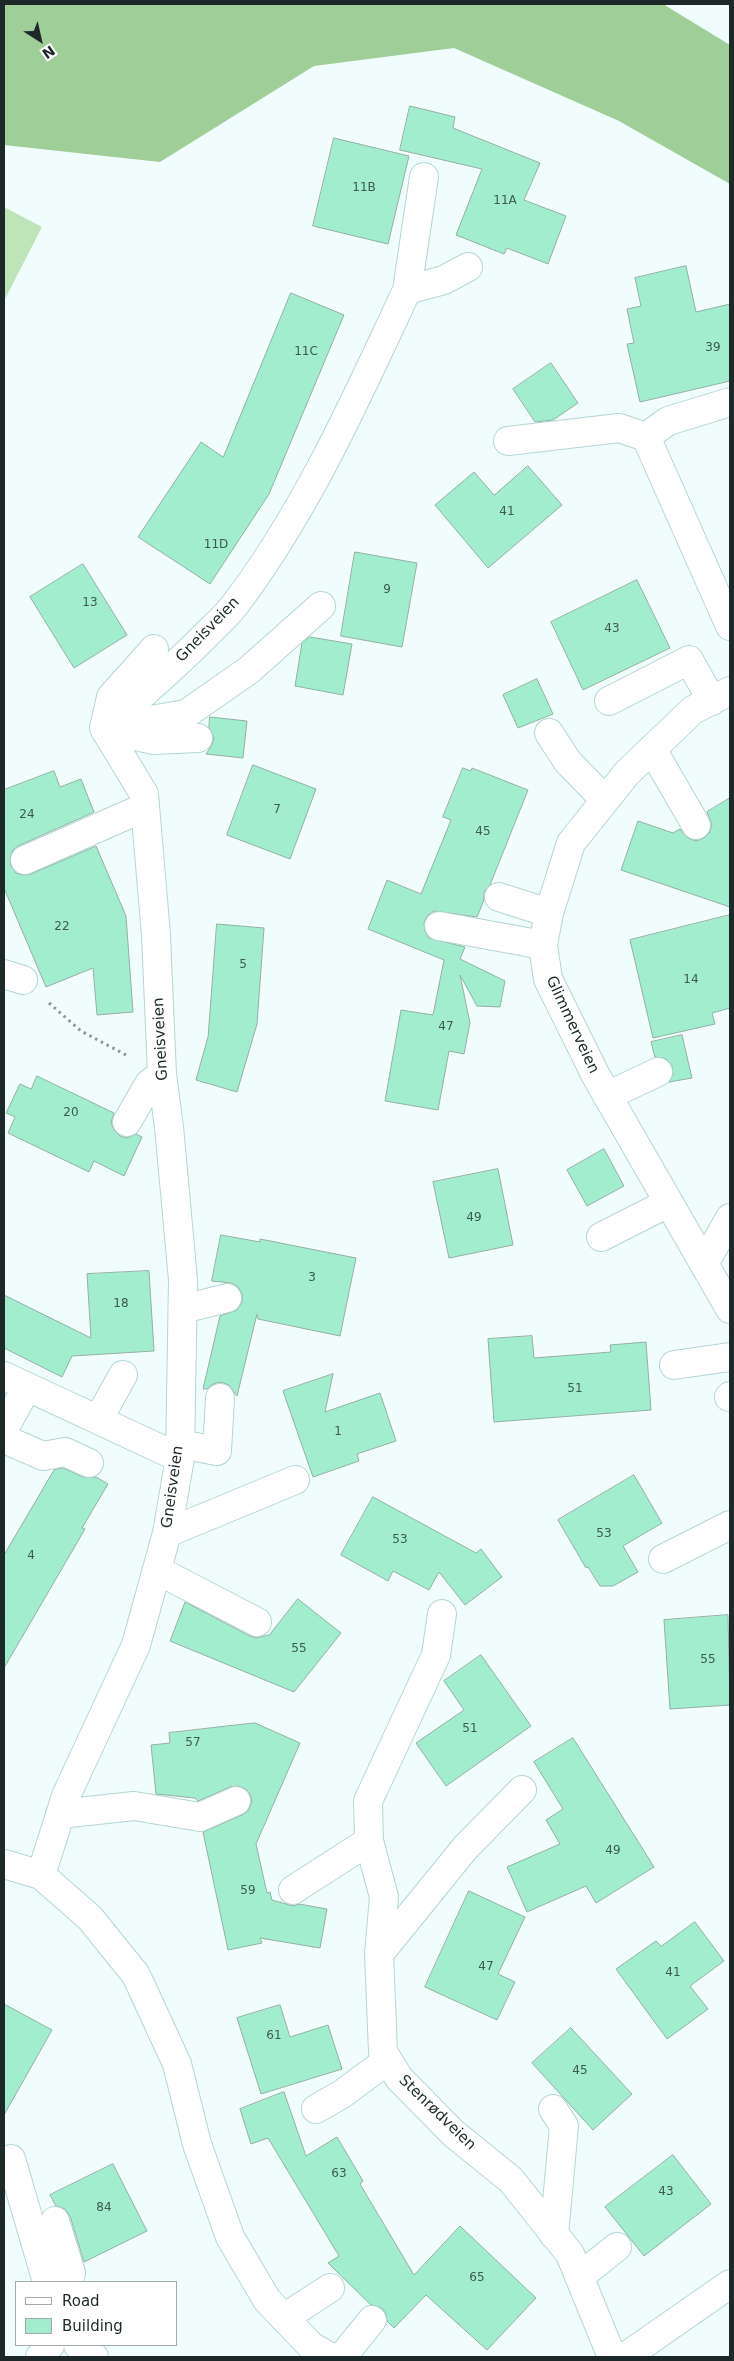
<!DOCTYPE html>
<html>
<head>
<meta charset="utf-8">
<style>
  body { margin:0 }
  #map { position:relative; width:734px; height:2361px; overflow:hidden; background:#f0fdfc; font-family:"DejaVu Sans",sans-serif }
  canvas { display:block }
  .frame { position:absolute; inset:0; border:5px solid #1c2928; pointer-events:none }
  .legend { position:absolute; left:15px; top:2281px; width:162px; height:65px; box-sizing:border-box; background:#fff; border:1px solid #a4a9a9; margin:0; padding:6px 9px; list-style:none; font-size:15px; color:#1c2928 }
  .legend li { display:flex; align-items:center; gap:10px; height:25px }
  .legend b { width:25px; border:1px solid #a4a9a9 }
  .north { position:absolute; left:15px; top:15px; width:50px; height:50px; -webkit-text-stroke:4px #fff; paint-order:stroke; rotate:145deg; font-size:14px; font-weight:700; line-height:20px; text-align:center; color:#1c2928 }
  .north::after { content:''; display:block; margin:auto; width:18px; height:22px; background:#1c2928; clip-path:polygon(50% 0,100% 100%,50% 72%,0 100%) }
</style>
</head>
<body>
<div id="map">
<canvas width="734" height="2361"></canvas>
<div class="frame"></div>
<ul class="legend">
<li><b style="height:6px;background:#fff"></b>Road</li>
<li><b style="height:14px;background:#a1edce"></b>Building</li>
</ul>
<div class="north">N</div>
</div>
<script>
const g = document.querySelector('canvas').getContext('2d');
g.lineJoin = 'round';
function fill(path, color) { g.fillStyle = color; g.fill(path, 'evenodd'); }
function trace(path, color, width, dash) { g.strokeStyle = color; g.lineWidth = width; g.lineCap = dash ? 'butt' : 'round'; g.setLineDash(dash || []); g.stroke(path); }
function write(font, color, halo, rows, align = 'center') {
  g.font = font + ' "DejaVu Sans",sans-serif'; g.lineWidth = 4; g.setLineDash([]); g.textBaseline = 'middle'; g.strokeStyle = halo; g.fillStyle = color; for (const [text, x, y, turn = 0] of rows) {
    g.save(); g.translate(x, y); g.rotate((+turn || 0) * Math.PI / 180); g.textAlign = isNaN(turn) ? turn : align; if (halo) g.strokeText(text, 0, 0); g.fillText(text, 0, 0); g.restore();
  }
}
fill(new Path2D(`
  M 4,207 L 42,227 L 4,301 Z`), '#bee4ba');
fill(new Path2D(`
  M 4,4 L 663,4 L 730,45 L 730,184 L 619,121 L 454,48 L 314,66 L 160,162 L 4,145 Z`), '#9fce99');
const building = new Path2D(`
  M 410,106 L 455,117 L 453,128 L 540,163 L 524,200 L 566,216 L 548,264 L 507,248 L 504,254 L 456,235 L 482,169 L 400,150 Z
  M 334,138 L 409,156 L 388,244 L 313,226 Z
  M 686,266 L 696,312 L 730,304 L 730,381 L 640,402 L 627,344 L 634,343 L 627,309 L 641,306 L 635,278 Z
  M 291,293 L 344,315 L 269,494 L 210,584 L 138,537 L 201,442 L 223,457 Z
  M 551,363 L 578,403 L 553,420 L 535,422 L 513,389 Z
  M 528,466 L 562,505 L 488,568 L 435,505 L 474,472 L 494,495 Z
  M 355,552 L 417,563 L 402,647 L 341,636 Z
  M 83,564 L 127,635 L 74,668 L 30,597 Z
  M 637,580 L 670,648 L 583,690 L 551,622 Z
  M 310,637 L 352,644 L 343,695 L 295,686 L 302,643 Z
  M 537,679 L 553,714 L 518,728 L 503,695 Z
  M 210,717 L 247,721 L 243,758 L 206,754 L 212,745 L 214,738 L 209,727 Z
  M 253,765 L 316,789 L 290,859 L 227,835 Z
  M 463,768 L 471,771 L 472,768 L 528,790 L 490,885 L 484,892 L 484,900 L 477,917 L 434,911 L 427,916 L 424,923 L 425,932 L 429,938 L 465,947 L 460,959 L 505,981 L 500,1007 L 477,1006 L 460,975 L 470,1023 L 464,1054 L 449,1051 L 438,1110 L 385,1101 L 401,1010 L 433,1015 L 444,960 L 368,929 L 387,880 L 421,894 L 451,820 L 443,817 Z
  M 54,771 L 60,787 L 81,779 L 94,812 L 18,846 L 13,850 L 10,858 L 11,866 L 16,873 L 23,875 L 31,874 L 96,846 L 126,916 L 133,1012 L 97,1015 L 93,968 L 46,987 L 4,888 L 4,790 Z
  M 730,798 L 730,907 L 621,870 L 638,821 L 673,833 L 680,829 L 688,838 L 696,841 L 704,838 L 710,832 L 712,824 L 707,812 Z
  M 730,915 L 730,1008 L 712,1013 L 715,1024 L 653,1038 L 630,940 Z
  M 217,924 L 264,928 L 257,1024 L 237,1092 L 196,1080 L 208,1037 Z
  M 682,1035 L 692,1078 L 669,1082 L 673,1074 L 672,1066 L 666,1059 L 655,1057 L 651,1042 Z
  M 37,1076 L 114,1113 L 111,1122 L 114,1130 L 120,1136 L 127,1138 L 136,1134 L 142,1137 L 124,1176 L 94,1161 L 89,1172 L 8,1133 L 15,1117 L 6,1113 L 20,1084 L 31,1089 Z
  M 604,1149 L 624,1186 L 587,1206 L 567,1170 Z
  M 498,1169 L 513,1245 L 449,1258 L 433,1182 Z
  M 221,1235 L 260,1242 L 260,1239 L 356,1258 L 340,1336 L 258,1319 L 257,1314 L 237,1396 L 229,1385 L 221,1382 L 213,1384 L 207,1389 L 203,1389 L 220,1316 L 237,1310 L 242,1302 L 242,1294 L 238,1287 L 231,1283 L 212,1281 Z
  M 149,1271 L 154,1351 L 72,1356 L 62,1377 L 4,1348 L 4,1295 L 91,1338 L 87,1274 Z
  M 532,1336 L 534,1358 L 611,1352 L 610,1345 L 646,1342 L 651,1410 L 494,1422 L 488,1339 Z
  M 333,1374 L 325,1412 L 380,1393 L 396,1441 L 357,1454 L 359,1461 L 313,1477 L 283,1391 Z
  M 63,1468 L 83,1477 L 96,1477 L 108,1484 L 82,1528 L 85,1529 L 4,1668 L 4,1555 L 54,1470 Z
  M 634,1475 L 662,1523 L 623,1546 L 638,1572 L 613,1586 L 600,1586 L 588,1567 L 586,1568 L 558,1520 Z
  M 373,1497 L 476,1553 L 481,1549 L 502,1577 L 465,1605 L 439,1572 L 429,1590 L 393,1571 L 388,1581 L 341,1555 Z
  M 298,1599 L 341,1633 L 294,1692 L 170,1641 L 185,1602 L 250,1636 L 257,1638 L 269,1635 Z
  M 728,1615 L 730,1705 L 670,1709 L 664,1620 Z
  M 481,1655 L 531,1726 L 446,1786 L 416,1743 L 464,1710 L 444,1681 Z
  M 255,1723 L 300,1743 L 256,1844 L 267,1893 L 270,1892 L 272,1900 L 293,1906 L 299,1904 L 327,1909 L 320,1948 L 260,1938 L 262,1943 L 228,1950 L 203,1832 L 242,1815 L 248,1811 L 252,1802 L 250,1794 L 246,1789 L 238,1786 L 230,1787 L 198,1801 L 195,1798 L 156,1794 L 151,1745 L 170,1743 L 169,1733 Z
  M 573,1738 L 654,1867 L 596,1903 L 586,1886 L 527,1912 L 507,1867 L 560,1844 L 546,1820 L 563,1809 L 534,1762 Z
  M 469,1891 L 525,1917 L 498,1974 L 515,1982 L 497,2020 L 425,1987 Z
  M 695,1922 L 724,1961 L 690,1986 L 708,2009 L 667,2039 L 616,1969 L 656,1941 L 661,1946 Z
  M 4,2004 L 52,2030 L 4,2115 Z
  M 280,2005 L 290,2037 L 328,2025 L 342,2069 L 261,2094 L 237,2018 Z
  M 571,2028 L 632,2094 L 593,2130 L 532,2063 Z
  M 284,2092 L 306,2156 L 337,2137 L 363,2181 L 360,2184 L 414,2275 L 460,2226 L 536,2298 L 487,2350 L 426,2295 L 394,2328 L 387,2321 L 386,2314 L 382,2308 L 371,2305 L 328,2263 L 339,2256 L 268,2138 L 251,2144 L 240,2109 Z
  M 673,2155 L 711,2204 L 644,2256 L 605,2207 Z
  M 113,2164 L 147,2231 L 84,2262 L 70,2216 L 65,2209 L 56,2206 L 50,2195 Z`);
fill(building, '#a1edce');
trace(building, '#94b0a4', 1);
const minor = new Path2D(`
  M 424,177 L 407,290 L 444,280 L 468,267
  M 646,437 L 668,421 L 730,402
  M 508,441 L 619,428 L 646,437 L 730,626
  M 154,649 L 111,697 L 104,728 L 186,714 L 249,670 L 321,606
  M 730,691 L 693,710 L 627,773 L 571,843 L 549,913 L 543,945 L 548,979 L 596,1076 L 730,1309
  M 609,701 L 689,660 L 712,701
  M 118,732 L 154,740 L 198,738
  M 549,733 L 568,762 L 605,800
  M 652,749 L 696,825
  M 25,860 L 145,807
  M 499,897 L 549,913
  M 439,926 L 543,945
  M 4,974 L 23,980
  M 607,1096 L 658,1072
  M 127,1122 L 149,1084 L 162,1074
  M 601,1237 L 668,1203
  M 704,1264 L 730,1218
  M 183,1309 L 227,1298
  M 674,1365 L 730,1357
  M 4,1376 L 180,1458
  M 729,1397 L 730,1396
  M 98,1420 L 123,1375
  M 4,1429 L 27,1387
  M 4,1439 L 43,1456 L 65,1452 L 89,1463
  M 180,1444 L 217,1451 L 220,1398
  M 167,1533 L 295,1480
  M 663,1559 L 730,1525
  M 157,1570 L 257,1622
  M 442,1614 L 436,1655 L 368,1801 L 369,1841 L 384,1897 L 379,1954 L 383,2052 L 399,2078 L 453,2133 L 511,2180 L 570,2254 L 612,2357
  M 60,1814 L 134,1806 L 200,1817 L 236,1801
  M 4,1864 L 41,1875 L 90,1918 L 136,1975 L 177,2064 L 197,2144 L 230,2237 L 267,2300 L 311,2346 L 330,2357
  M 41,1875 L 66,1796 L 136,1645 L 167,1533 L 180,1458 L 183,1280 L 169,1127 L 162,1074 L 156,935 L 144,794 L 104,728 C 139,697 175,667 208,633 C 216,625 226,616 234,606 C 307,510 356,399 407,290
  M 293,1890 L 369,1841
  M 379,1954 L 465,1848 L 522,1790
  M 316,2109 L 342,2094 L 388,2060
  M 553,2109 L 564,2126 L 554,2235
  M 11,2159 L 47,2282
  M 55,2221 L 71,2273 L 69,2282
  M 579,2277 L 617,2247
  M 284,2318 L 330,2288
  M 78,2345 L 94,2357
  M 40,2357 L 50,2345
  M 342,2357 L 372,2320
  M 625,2357 L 730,2284`);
trace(minor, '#b4d6d4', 30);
trace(new Path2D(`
  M 49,1003 L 81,1031 L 126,1055`), '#8b9897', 3, [2.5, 4]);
trace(minor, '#fff', 28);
write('12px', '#3d5a52', null, [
  ["11B",364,188],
  ["11A",505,201],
  ["39",713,348],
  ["11C",306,352],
  ["41",507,512],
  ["11D",216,545],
  ["9",387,590],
  ["13",90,603],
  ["43",612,629],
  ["7",277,810],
  ["24",27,815],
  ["45",483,832],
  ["22",62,927],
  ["5",243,965],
  ["14",691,980],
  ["47",446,1027],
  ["20",71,1113],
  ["49",474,1218],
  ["3",312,1278],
  ["18",121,1304],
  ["51",575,1389],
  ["1",338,1432],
  ["53",604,1534],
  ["53",400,1540],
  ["4",31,1556],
  ["55",299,1649],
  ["55",708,1660],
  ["51",470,1729],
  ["57",193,1743],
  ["49",613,1851],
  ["59",248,1891],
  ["47",486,1967],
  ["41",673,1973],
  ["61",274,2036],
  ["45",580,2071],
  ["63",339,2174],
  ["43",666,2192],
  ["84",104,2208],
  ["65",477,2278]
]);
write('15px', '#1c2928', '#fff', [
  ["Gneisveien",208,630,-46],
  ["Glimmerveien",572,1025,65],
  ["Gneisveien",161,1039,-93],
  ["Gneisveien",173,1487,-82],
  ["Stenrødveien",437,2113,44]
]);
</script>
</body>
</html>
